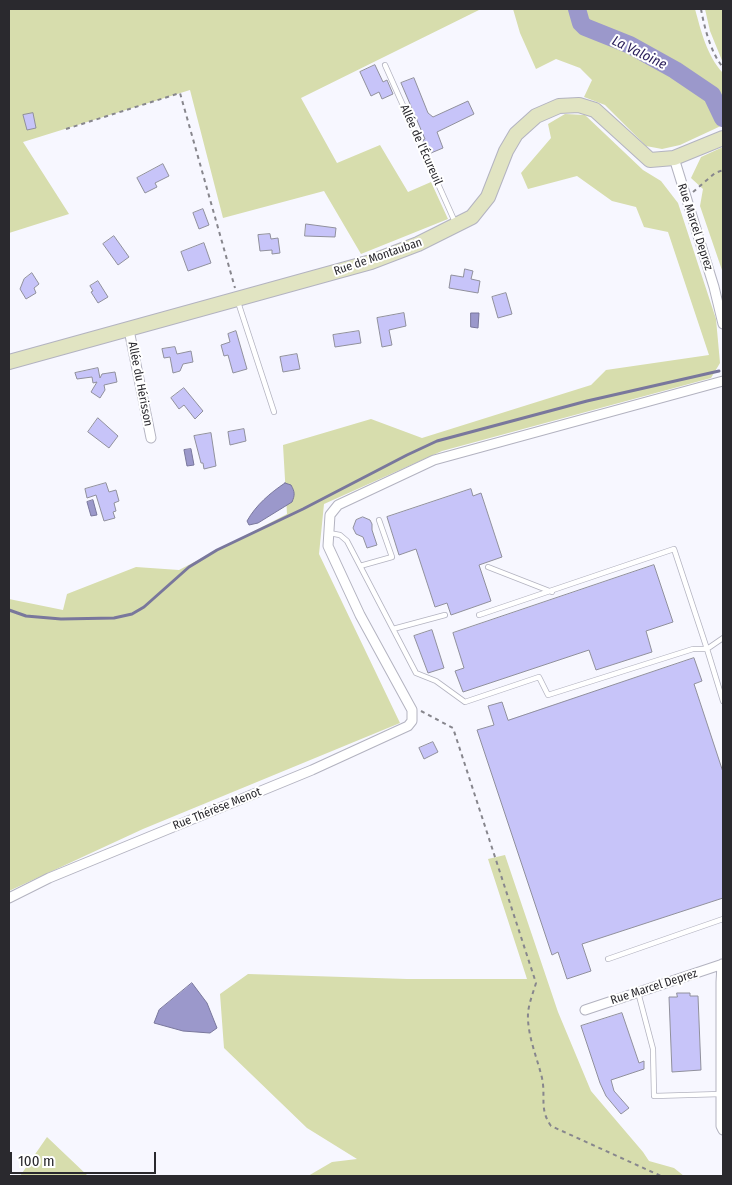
<!DOCTYPE html>
<html>
<head>
<meta charset="utf-8">
<style>
  body { margin:0 }
  #map { position:relative; width:732px; height:1185px; overflow:hidden; background:#f7f7ff; font-family:"Fira Sans Condensed",sans-serif }
  canvas { display:block }
  .frame { position:absolute; inset:0; border:10px solid #2a292e; pointer-events:none }
  .scale { position:absolute; left:10px; top:1152px; width:146px; height:22px; box-sizing:border-box; border:2px solid #2a292e; border-top:0; padding-left:6px; font-size:15px; line-height:18px; white-space:nowrap; color:#2a292e; -webkit-text-stroke:4px #fff; paint-order:stroke }
</style>
</head>
<body>
<div id="map">
<canvas width="732" height="1185"></canvas>
<div class="frame"></div>
<div class="scale">100 m</div>
</div>
<script>
const g = document.querySelector('canvas').getContext('2d');
g.lineJoin = 'round';
function fill(path, color) { g.fillStyle = color; g.fill(path, 'evenodd'); }
function trace(path, color, width, dash) { g.strokeStyle = color; g.lineWidth = width; g.lineCap = dash ? 'butt' : 'round'; g.setLineDash(dash || []); g.stroke(path); }
function write(font, color, halo, rows, align = 'center') {
  g.font = font + ' "Fira Sans Condensed",sans-serif'; g.lineWidth = 4; g.setLineDash([]); g.textBaseline = 'middle'; g.strokeStyle = halo; g.fillStyle = color; for (const [text, x, y, turn = 0] of rows) {
    g.save(); g.translate(x, y); g.rotate((+turn || 0) * Math.PI / 180); g.textAlign = isNaN(turn) ? turn : align; if (halo) g.strokeText(text, 0, 0); g.fillText(text, 0, 0); g.restore();
  }
}
fill(new Path2D(`
  M 9,9 L 481,9 L 301,98 L 337,163 L 380,145 L 408,192 L 431,182 L 448,219 L 361,254 L 324,191 L 223,218 L 190,90 L 23,142 L 69,214 L 9,233 Z
  M 513,9 L 695,9 C 701,31 707,56 723,73 L 723,125 L 680,145 L 662,149 L 646,146 L 605,105 L 584,97 L 592,80 L 580,68 L 556,59 L 536,69 L 520,33 Z
  M 705,9 L 723,9 L 723,63 L 710,31 Z
  M 565,114 L 585,115 L 643,170 L 661,181 L 678,203 L 716,319 L 720,363 L 711,378 L 442,451 L 324,504 L 319,554 L 400,723 L 143,829 L 9,891 L 9,599 L 63,610 L 67,594 L 136,567 L 179,570 L 287,514 L 283,445 L 371,419 L 422,438 L 591,385 L 606,370 L 709,355 L 668,232 L 644,227 L 636,207 L 612,201 L 577,176 L 528,189 L 521,173 L 551,138 L 548,124 Z
  M 723,147 L 723,273 L 700,206 L 703,189 L 691,178 L 701,157 Z
  M 505,855 L 558,1012 L 591,1091 L 643,1152 L 649,1161 L 674,1168 L 684,1176 L 308,1176 L 332,1162 L 357,1159 L 307,1128 L 224,1048 L 220,994 L 248,974 L 407,979 L 527,979 L 488,859 Z
  M 47,1137 L 88,1176 L 20,1176 Z`), '#d7ddad');
const water = new Path2D(`
  M 471,313 L 479,313 L 478,328 L 471,327 Z
  M 191,449 L 194,465 L 187,466 L 184,450 Z
  M 285,483 L 291,485 C 295,492 295,495 292,502 L 258,523 L 249,525 L 247,521 C 256,505 270,493 285,483 Z
  M 93,500 L 97,515 L 91,516 L 87,502 Z
  M 192,983 L 207,1003 L 217,1028 L 210,1033 L 183,1031 L 154,1023 L 159,1010 Z`);
fill(water, '#9b98cb');
trace(water, '#79779c', 1);
trace(new Path2D(`
  M 9,610 L 26,616 L 61,619 L 114,618 L 132,614 L 144,607 L 189,567 L 217,550 L 303,509 L 407,455 L 437,441 L 587,401 L 719,371`), '#79779c', 3);
trace(new Path2D(`
  M 577,9 L 581,23 L 585,27 L 630,45 L 675,70 L 712,95 L 723,118`), '#9b98cb', 18);
const building = new Path2D(`
  M 375,65 L 383,82 L 387,80 L 393,94 L 382,99 L 379,92 L 371,96 L 360,72 Z
  M 414,78 L 428,113 L 433,117 L 468,101 L 474,114 L 437,132 L 443,148 L 431,153 L 423,140 L 425,139 L 401,83 Z
  M 33,113 L 36,128 L 27,130 L 23,115 Z
  M 163,164 L 169,176 L 155,183 L 157,187 L 145,193 L 137,178 Z
  M 203,209 L 209,225 L 199,229 L 193,213 Z
  M 306,224 L 336,228 L 335,237 L 305,236 Z
  M 270,234 L 271,239 L 278,238 L 280,253 L 272,254 L 272,250 L 260,251 L 258,235 Z
  M 114,236 L 129,257 L 118,265 L 103,244 Z
  M 204,243 L 211,263 L 188,271 L 181,252 Z
  M 465,269 L 473,271 L 471,279 L 480,281 L 478,293 L 449,288 L 451,275 L 463,277 Z
  M 32,273 L 39,284 L 34,288 L 36,293 L 26,299 L 20,289 L 24,279 Z
  M 98,281 L 108,297 L 98,303 L 91,292 L 93,291 L 90,286 Z
  M 506,293 L 512,314 L 498,318 L 492,297 Z
  M 404,313 L 406,326 L 389,330 L 392,345 L 382,347 L 377,318 Z
  M 236,331 L 247,369 L 233,373 L 228,355 L 224,356 L 221,345 L 230,342 L 228,334 Z
  M 359,331 L 361,343 L 335,347 L 333,335 Z
  M 175,347 L 177,354 L 191,351 L 193,362 L 183,364 L 180,371 L 173,373 L 170,357 L 164,358 L 162,349 Z
  M 297,354 L 300,369 L 283,372 L 280,357 Z
  M 98,368 L 100,378 L 102,374 L 115,372 L 117,382 L 104,385 L 105,390 L 100,398 L 91,392 L 97,382 L 93,383 L 92,377 L 77,379 L 75,373 Z
  M 184,388 L 203,411 L 195,419 L 184,405 L 179,409 L 171,398 Z
  M 98,418 L 118,436 L 109,448 L 88,432 Z
  M 244,429 L 246,441 L 230,445 L 228,432 Z
  M 211,433 L 216,466 L 204,469 L 203,463 L 201,463 L 194,436 Z
  M 106,483 L 109,492 L 116,490 L 119,501 L 114,503 L 116,511 L 113,512 L 115,518 L 104,521 L 96,495 L 87,498 L 85,489 Z
  M 471,489 L 473,496 L 481,493 L 502,557 L 479,565 L 491,601 L 451,615 L 447,603 L 435,607 L 416,549 L 399,555 L 387,517 Z
  M 363,517 L 370,520 L 372,524 L 372,530 L 377,545 L 367,548 L 363,537 L 356,534 L 353,528 L 356,520 Z
  M 654,565 L 673,622 L 646,631 L 652,652 L 596,670 L 589,650 L 463,692 L 455,671 L 464,668 L 453,633 Z
  M 432,630 L 444,668 L 428,673 L 414,636 Z
  M 694,658 L 702,681 L 694,684 L 723,772 L 723,898 L 582,944 L 591,971 L 567,979 L 558,952 L 552,955 L 477,730 L 494,725 L 488,706 L 502,702 L 508,720 Z
  M 433,742 L 438,752 L 424,759 L 419,748 Z
  M 677,993 L 690,993 L 690,996 L 698,996 L 701,1070 L 672,1072 L 669,997 L 677,997 Z
  M 622,1013 L 639,1063 L 644,1061 L 644,1069 L 611,1080 L 614,1091 L 629,1108 L 621,1114 L 606,1096 L 600,1083 L 581,1026 Z`);
fill(building, '#c7c4f9');
trace(building, '#90909c', 1);
const lane = new Path2D(`
  M 385,65 L 455,222
  M 238,302 L 274,412
  M 329,533 L 340,535 L 347,541 L 416,673 L 436,681 L 465,702 L 539,677 L 548,695 L 693,649 L 707,649 L 674,549 L 479,615
  M 360,566 L 392,557 L 379,520
  M 488,567 L 552,592
  M 393,629 L 445,615
  M 723,638 L 707,649 L 723,701
  M 608,959 L 723,919
  M 638,992 L 653,1049 L 654,1096 L 721,1094`);
const street = new Path2D(`
  M 674,158 L 714,287 L 723,324
  M 129,330 L 151,438
  M 9,898 L 49,878 L 312,770 L 408,726 L 412,721 L 412,710 L 360,615 L 328,546 L 330,515 L 338,505 L 434,460 L 723,381
  M 722,964 L 721,982 L 721,1126 L 723,1130
  M 585,1010 L 723,964`);
const secondary = new Path2D(`
  M 9,362 L 371,262 L 418,244 L 472,217 L 488,197 L 506,151 L 516,134 L 536,116 L 559,106 L 579,105 L 595,110 L 650,160 L 674,158 L 723,138`);
trace(lane, '#b3b3c0', 6);
trace(street, '#b3b3c0', 11);
trace(secondary, '#b3b3c0', 16);
trace(new Path2D(`
  M 701,9 C 704,26 711,54 723,67
  M 66,129 L 180,93 L 235,288
  M 693,192 L 715,173 L 723,170
  M 421,711 L 453,728 L 536,983 C 533,993 529,1003 528,1013 C 527,1035 537,1057 542,1078 C 546,1097 539,1109 551,1126 L 661,1176`), '#87868d', 2, [4, 4]);
trace(lane, '#fff', 4.5);
trace(street, '#fff', 9);
trace(secondary, '#e1e4c2', 14);
write('12px', '#2a292e', '#fff', [
  ["Allée de l'Écureuil",421,145,66],
  ["Rue Marcel Deprez",695,227,72],
  ["Rue de Montauban",378,257,-19],
  ["Allée du Hérisson",140,384,79],
  ["Rue Thérèse Menot",217,809,-22],
  ["Rue Marcel Deprez",654,987,-18]
]);
write('italic 14px', '#281c58', '#fff', [
  ["La Valoine",639,53,26]
]);
</script>
</body>
</html>
